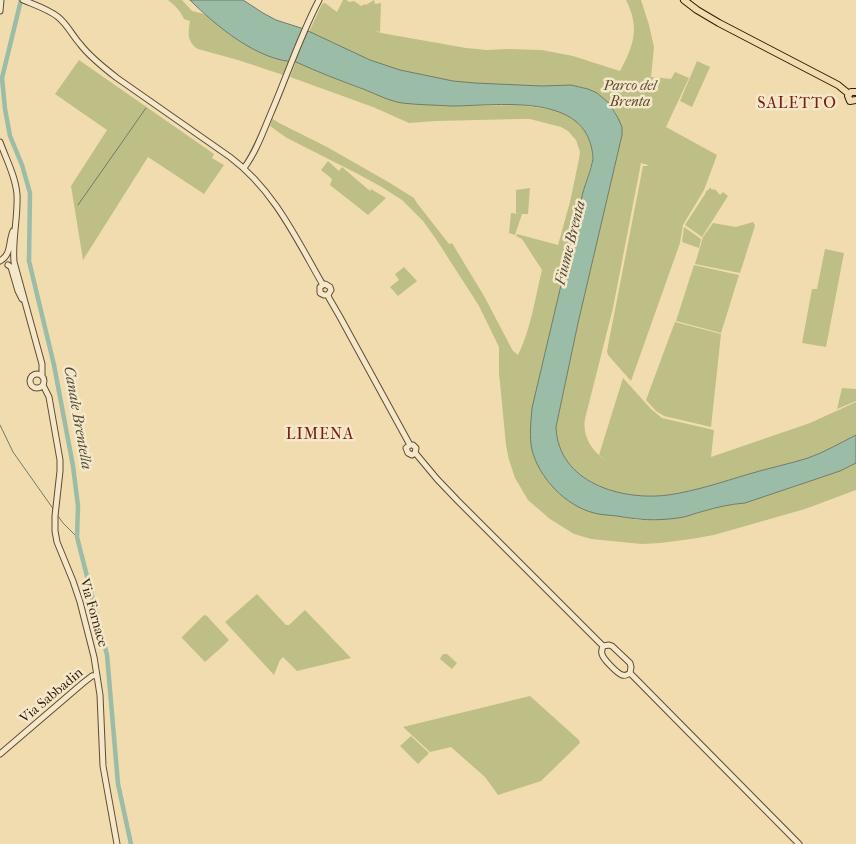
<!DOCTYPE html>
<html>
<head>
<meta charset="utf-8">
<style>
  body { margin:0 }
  canvas { display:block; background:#f0dcae }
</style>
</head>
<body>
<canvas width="856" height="844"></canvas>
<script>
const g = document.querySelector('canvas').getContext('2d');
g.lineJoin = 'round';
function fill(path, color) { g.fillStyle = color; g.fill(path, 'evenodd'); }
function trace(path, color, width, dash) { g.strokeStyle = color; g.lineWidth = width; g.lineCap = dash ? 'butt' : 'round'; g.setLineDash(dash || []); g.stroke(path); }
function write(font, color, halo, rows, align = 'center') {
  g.font = font + ' "IM FELL French Canon",serif'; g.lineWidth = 5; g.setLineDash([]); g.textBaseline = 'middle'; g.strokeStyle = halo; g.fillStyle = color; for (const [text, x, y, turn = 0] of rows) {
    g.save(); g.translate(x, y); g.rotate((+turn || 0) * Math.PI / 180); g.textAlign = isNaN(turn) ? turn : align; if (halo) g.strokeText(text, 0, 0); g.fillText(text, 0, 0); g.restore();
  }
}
fill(new Path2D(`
  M 168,0 L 182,0 L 192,11 L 204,14 L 238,39 L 256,50 L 271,57 L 289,62 L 284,75 L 283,75 L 238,60 L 198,49 C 187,42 188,33 190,21 L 184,19 C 180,11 176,6 168,0 Z
  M 343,0 L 346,0 L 350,2 L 354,1 L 361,6 L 365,4 L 366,5 L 374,0 L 375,4 L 381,3 L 380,32 L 373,30 L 381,33 L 466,48 L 487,50 L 509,49 L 542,50 L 573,56 L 620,71 C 634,45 640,28 626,0 L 641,0 L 649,25 L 654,47 L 651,77 L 671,79 L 675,72 L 689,78 L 666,127 L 717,155 L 704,190 L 683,225 L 680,243 L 631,381 L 608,355 L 607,351 L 643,166 L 647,166 L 648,165 L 641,163 L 613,308 L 585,419 C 582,436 592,451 606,461 L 599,455 L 623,378 L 651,409 L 662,418 L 714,430 L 711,457 L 810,423 L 856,402 L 856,435 C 840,443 825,452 808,458 C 789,464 769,468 749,474 C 722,482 696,491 668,495 C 622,501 558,483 556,427 L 578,323 L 622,135 C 621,117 610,100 595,92 C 575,82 559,86 539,86 C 510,85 480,85 452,81 C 425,76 397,71 371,60 C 350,52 330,40 309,32 L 322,4 L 325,3 L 337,12 Z
  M 79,60 L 214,154 L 212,158 L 224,165 L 204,194 L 148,157 L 83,260 L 71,186 L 107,130 L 55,94 Z
  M 697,61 L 710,67 L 692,107 L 680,101 Z
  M 296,62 L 346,83 L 384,97 L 399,102 L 452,106 L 518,105 L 541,108 L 559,111 L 565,114 L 576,121 L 584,130 L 589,140 L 592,151 L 593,159 L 583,192 L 538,382 L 530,430 L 533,451 L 537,464 L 544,476 L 551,485 L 623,517 L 638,520 L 652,520 L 681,517 L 732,504 L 745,503 L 840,471 L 856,463 L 856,490 L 805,509 L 714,535 L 691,539 L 660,543 L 642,544 L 591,539 L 574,534 L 550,519 L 528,500 L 515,478 L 509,460 L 506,445 L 500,383 L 499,374 L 499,347 L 479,306 L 436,239 L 423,221 L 402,200 L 380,186 L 356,173 L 287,138 L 270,126 L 273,117 L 273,119 L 279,123 L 327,147 L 390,183 L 414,198 L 417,203 L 449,244 L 452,243 L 484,296 L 513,351 L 518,355 C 531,329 535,298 542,270 L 522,239 L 516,236 L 517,234 L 558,245 L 570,202 L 579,159 L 580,152 L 576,140 L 568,131 L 561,127 L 530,119 L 519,119 L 436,121 L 409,123 L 373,107 L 290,77 Z
  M 328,161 L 339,171 L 342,167 L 370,191 L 371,189 L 386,198 L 368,215 L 330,185 L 332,179 L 321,170 Z
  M 530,188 L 528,214 L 522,214 L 515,235 L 509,233 L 511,213 L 520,214 L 516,213 L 516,190 Z
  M 709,188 L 711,188 L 711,189 L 716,190 L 720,195 L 723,192 L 728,196 L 702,237 L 685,225 L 705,194 L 707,190 L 709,190 Z
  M 753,222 L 755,225 L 754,229 L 740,273 L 695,264 L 703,237 L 713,223 L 736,227 Z
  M 684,227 L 701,239 L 699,248 L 682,242 Z
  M 825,249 L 844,253 L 826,347 L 802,343 L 812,289 L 817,289 Z
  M 694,265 L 739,275 L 721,333 L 676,321 Z
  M 404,267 L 417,281 L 398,296 L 390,287 L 399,280 L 395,274 Z
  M 675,322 L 721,334 L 711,427 L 664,416 L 656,411 L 646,400 Z
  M 842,388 L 856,389 L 856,401 L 837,409 Z
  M 257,594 L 286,625 L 289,625 L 305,610 L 351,658 L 297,671 L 283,657 L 280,660 L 274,675 L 225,622 Z
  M 204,615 L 207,616 L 229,640 L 223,646 L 205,662 L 182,638 L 182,637 Z
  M 444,654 L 447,654 L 457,663 L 452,669 L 440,659 L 442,655 Z
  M 530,696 L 579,740 L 580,743 L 541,781 L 498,795 L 485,777 L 451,747 L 430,752 L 403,727 Z
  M 411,736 L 429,753 L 418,764 L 400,746 Z`), '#bebf86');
const water = new Path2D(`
  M 190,0 L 243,0 L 263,13 L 276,20 L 304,29 L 370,60 L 400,70 L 453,81 L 475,83 L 542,86 L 571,85 L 588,89 L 597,93 L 609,103 L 618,118 L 622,127 L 622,135 L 578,323 L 556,427 C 558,483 622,501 668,495 C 696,491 722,482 749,474 C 769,468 789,464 808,458 C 825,452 840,443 856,435 L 856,463 L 840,471 L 745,503 C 731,504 718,507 704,511 C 695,513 687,517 678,518 C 655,521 640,520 617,516 C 609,515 601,515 594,513 C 566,506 539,478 532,450 C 529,436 531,422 532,408 L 583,192 C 586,182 591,170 593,159 C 593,152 591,144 588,137 C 568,94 491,106 452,106 C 435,105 419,105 402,103 C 389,101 376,94 363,89 C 341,81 318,72 296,62 C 258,61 216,26 190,0 Z`);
fill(water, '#9bbca6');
trace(water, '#717c68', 1);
trace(new Path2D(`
  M 78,205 L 146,108
  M 0,425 L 13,452 L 54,510
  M 58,516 L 63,523 L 77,537`), '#717c68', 1);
trace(new Path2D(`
  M 21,0 L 2,78 L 5,109 L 10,136 L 22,165 L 30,193 L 29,261 L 54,365 L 73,466 L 78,506 L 77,537 L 107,655 L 118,784 L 131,844`), '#9bbca6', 4.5);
const minor = new Path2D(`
  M 23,0 C 35,5 48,9 58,17 C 67,24 72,35 80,44 C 90,57 104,68 117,78 L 230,157 C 274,190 296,238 323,285
  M 0,11 L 1,0
  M 0,142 C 6,159 16,177 17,195 C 18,218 12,240 14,262 L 42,364 L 42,376
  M 244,168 C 256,152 263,132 271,113 C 287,76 300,36 319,0
  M 0,261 C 12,254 8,243 13,231
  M 8,265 L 11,267 L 18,291 L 22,299
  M 323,285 L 320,287 L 320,293 L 324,295 L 328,295
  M 323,285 L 325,284 L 330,287 L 331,290 L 328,295
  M 328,295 L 329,298 L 340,317 L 410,445 L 413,445 L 416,448 L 415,453
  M30 381a7 7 0 1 1 14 0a7 7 0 1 1-14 0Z
  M 43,385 L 49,397 L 60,460 L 60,471 L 55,516 L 55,531 L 57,542 L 73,581 L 80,602 L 94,657 L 100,695 L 103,766 L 117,844
  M 410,445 L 406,448 L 408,453 L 412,455 L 415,453 L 417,455 L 437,479 L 458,501 L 603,646
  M 603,646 C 602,650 601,651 602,654 C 603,659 617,673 622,675 C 626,676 627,675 630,673
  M 603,646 L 609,645 L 612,646 L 630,663 L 631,667 L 630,673
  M 630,673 L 799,844
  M 0,754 L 83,683 L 92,676 L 97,675`);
const major = new Path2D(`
  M 684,0 L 697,10 L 719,23 L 838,85 L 849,94
  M 856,92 L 851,92 L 848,96 L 850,101 L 856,100`);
trace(minor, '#614b33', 7);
trace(major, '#311b0a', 8);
trace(minor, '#f5e8ca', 5);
trace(major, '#f0dcae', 6);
write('italic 14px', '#5b4c2f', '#f5e8ca', [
  ["Parco del",630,87],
  ["Brenta",630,103]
]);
write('14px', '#311b0a', '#f5e8ca', [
  ["Via Fornace",93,613,74],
  ["Via Sabbadin",52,696,-40]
]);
write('italic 15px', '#514b39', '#f5e8ca', [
  ["Fiume Brenta",571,243,-76],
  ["Canale Brentella",77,418,80]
]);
g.letterSpacing = '1px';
write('16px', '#7a1f14', '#f5e8ca', [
  ["SALETTO",797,104],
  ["LIMENA",320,435]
]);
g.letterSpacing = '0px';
</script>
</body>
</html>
